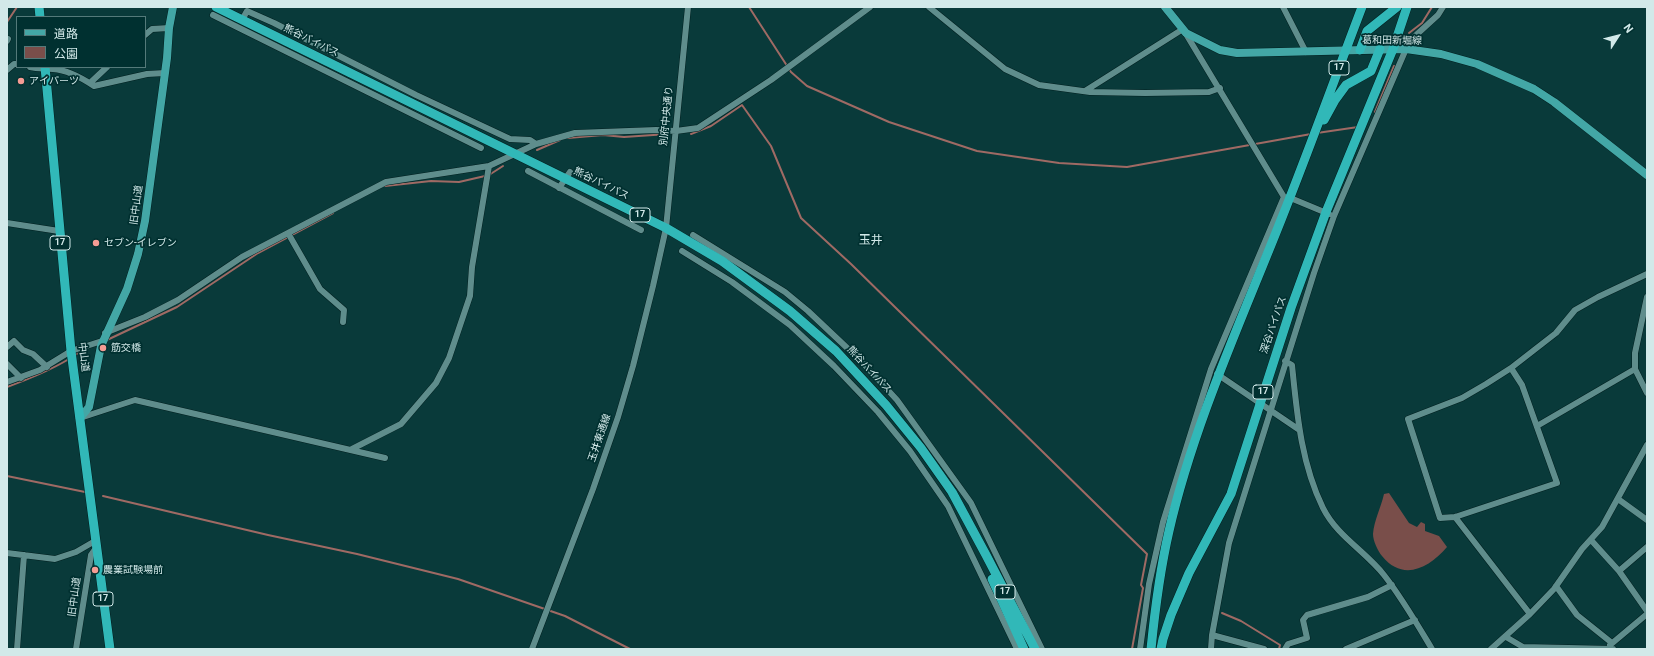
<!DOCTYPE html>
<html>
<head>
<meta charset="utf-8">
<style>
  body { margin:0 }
  #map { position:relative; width:1654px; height:656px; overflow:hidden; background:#093a3a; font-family:Roboto,"Noto Sans JP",sans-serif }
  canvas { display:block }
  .frame { position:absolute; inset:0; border:8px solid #d2e9e9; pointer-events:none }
  .legend { position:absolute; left:16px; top:16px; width:130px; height:52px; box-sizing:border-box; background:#003030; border:1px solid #547a7a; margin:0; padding:5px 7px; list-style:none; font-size:12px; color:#d2e9e9 }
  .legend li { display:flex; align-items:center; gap:8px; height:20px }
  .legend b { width:20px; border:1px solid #547a7a }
  .north { position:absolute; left:1598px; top:16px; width:40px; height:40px; -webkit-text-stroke:3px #003030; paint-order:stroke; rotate:54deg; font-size:11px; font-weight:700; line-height:16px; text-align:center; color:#d2e9e9 }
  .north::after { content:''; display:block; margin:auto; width:14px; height:18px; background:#d2e9e9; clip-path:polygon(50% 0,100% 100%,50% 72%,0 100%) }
</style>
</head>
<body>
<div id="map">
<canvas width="1654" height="656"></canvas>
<div class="frame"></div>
<ul class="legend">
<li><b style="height:5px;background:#43a7a6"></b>道路</li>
<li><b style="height:11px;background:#794e4a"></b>公園</li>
</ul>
<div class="north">N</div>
</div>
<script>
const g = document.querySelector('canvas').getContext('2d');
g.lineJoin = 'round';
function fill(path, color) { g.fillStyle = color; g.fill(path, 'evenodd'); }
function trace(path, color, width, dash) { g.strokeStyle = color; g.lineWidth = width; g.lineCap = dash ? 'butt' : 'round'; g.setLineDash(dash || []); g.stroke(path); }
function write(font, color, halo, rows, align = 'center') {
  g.font = font + ' Roboto,"Noto Sans JP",sans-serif'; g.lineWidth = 3.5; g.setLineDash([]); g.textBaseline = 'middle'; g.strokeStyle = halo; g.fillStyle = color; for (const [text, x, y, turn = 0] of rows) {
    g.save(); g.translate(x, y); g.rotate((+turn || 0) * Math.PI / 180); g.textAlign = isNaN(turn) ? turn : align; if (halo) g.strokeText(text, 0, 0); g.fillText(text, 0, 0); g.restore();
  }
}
fill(new Path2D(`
  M 1389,493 L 1409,523 L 1417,527 L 1421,522 L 1425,524 L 1425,531 L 1439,536 L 1447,547 C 1429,568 1403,582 1382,556 C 1378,551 1373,541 1373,534 C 1374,521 1381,507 1384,494 Z`), '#794e4a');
trace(new Path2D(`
  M 749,7 L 791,72 L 807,86 L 889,122 L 977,151 L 1059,163 L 1127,167 L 1311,134
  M 7,22 L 17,7
  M 1409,33 L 1422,23 L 1432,7
  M 1375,112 L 1394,66
  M 1317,133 L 1358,127
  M 691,134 L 711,126 L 742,105 L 771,146 L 801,218 L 851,264 L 1147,554 L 1141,585 L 1143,588 L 1132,649
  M 568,138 L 603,135 L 624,137 L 668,134
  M 537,150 L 560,140
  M 489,175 L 503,166
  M 385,186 L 431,181 L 459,182 L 485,176
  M 107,340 L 177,307 L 258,253 L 333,213
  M 75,355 L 85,349
  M 7,387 C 29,379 49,371 69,359
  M 7,476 L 85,492
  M 103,496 L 268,535 L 357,554 L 458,579 L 565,616 L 630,649
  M 1222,613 L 1241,621 L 1280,645 L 1279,649`), '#9f6a64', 2);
const minor = new Path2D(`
  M 929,7 L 1005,69 L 1039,85 L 1090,92 L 1145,93 L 1209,92 L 1220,88
  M 1283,7 L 1306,52
  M 213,15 L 481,148
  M 242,20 L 247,11 L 274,23 L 416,95 L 510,139 L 530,140 L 536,144
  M 1186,34 L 1284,197
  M 145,35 L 152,29 L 169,28
  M 7,41 L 8,39
  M 30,67 C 38,69 45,68 53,69 C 68,70 82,78 94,86 L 147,74 L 165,73
  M 7,70 L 14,64 L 17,64
  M 90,83 L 107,67
  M 1085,91 L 1183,29
  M 528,171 L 641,230
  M 559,188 L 570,172
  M 1288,197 L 1329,214
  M 7,223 L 59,231
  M 288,233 L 320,289 L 344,310 L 343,322
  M 693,235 L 785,292 L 808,311 L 862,362 L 897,400 L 971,503 L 1042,649
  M 682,251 L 732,282 L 790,325 L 834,366 L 878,412 L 910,451 L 948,506 L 1017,649
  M 1647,297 L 1635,353 L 1635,369 L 1647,393
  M 105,333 L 145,317 L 178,300 L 242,257 L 386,182 L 489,166 L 536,144 L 575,133 L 656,130 L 676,131 L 698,128 L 771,80 L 870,7
  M 7,347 L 14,341 L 23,350 L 33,354 L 47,367
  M 1285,361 L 1292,365 C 1297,414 1301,463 1323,508 C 1337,536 1365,551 1384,575 C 1402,598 1417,624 1432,649
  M 7,364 L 21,378
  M 1511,368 L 1522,385 L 1557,483 L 1455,517 L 1440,518 L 1408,419 L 1462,398 L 1486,384 L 1511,368 L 1556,333 L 1575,310 L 1598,297 L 1647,274
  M 1217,374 L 1298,429
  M 7,382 L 40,370 L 71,351 L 102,341
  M 80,418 L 135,400 L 385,458
  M 1537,426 L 1635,369
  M 352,449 L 401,424 L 436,383 L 449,358 L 470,296 L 472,267 L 489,166
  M 1618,499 L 1647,520
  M 1455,517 L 1530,614
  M 1591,540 L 1619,571 L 1647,611
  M 7,553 L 55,559 L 76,552 L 95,541
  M 1619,571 L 1647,547
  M 1556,586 L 1577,615 L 1612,643
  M 1212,635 L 1264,649
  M 1506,637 L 1523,647 L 1613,649
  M 1610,645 L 1647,614
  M 17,649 L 24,555
  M 76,649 L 91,555 L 96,548
  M 532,649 L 593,489 L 618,417 L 633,366 L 653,286 L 666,228 L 688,7
  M 1140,649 L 1149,584 L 1163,522 L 1211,369 L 1284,197
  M 1211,649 L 1212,635 L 1229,543 L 1314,273 L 1334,216 L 1406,49 L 1415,36 L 1438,15 L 1443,7
  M 1285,649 L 1288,644 L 1307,638 L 1303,620 L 1307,615 L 1368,597 L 1392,585
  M 1346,649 L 1415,620
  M 1491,649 L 1530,614 L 1554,589 L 1582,549 L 1602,527 L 1647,445`);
const major = new Path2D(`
  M 1165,7 L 1186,33 L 1220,50 L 1237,53 L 1406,49 L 1441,54 L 1477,64 L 1534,89 L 1554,102 L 1647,175
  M 80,418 L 89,407 L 101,346 L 127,289 L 138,254 L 145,221 L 167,58 L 169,28 L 173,7`);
const highway = new Path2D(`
  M 39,7 L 40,17
  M 216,7 L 666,228 L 722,261 L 790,311 L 836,351 L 886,405 L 921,448 L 952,492 L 986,555 L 1035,649
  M 1360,50 L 1367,31 L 1397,7
  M 45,67 L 71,351 L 110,649
  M 1324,120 L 1335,100 L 1346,85 L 1371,71 L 1380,49
  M 992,579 L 1024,649
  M 1151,649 C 1155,609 1160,570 1169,531 C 1193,426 1241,321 1281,220 C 1309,150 1335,78 1362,7
  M 1161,649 L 1163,639 L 1171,615 L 1189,573 L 1231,494 L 1291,308 L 1326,212 L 1393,49 L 1407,7`);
trace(minor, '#002020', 7);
trace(major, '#002020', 9);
trace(highway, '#002020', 10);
trace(minor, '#5f8d8c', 6);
trace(major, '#43a7a6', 8);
trace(highway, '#31b8b8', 9);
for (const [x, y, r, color] of [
  [21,81,4,"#f59c94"],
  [96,243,4,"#f59c94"],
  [103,348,4,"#f59c94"],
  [95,570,4,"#f59c94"]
]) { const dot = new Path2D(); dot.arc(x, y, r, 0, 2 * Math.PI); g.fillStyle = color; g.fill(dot); trace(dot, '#003030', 1.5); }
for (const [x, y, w] of [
  [1339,68,20],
  [640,215,20],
  [60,243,20],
  [1263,392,20],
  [1005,592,20],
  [103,599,20]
]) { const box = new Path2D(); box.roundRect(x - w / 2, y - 7, w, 14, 3); g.fillStyle = '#003030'; g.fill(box); trace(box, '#d2e9e9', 1); }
write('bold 9px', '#d2e9e9', null, [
  ["17",1339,68],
  ["17",640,215],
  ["17",60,243],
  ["17",1263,392],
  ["17",1005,592],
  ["17",103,599]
]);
write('10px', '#d2e9e9', '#003030', [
  ["熊谷バイパス",311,41,26],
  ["葛和田新堀線",1392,41,1],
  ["別府中央通り",667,116,-84],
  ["熊谷バイパス",601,184,26],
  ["旧中山道",137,205,-82],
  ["深谷バイパス",1274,325,-71],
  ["中山道",83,357,83],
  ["熊谷バイパス",869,370,47],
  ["玉井東通線",600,438,-71],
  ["旧中山道",75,597,-82]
]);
write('10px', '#d2e9e9', '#003030', [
  ["アイパーツ",29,81],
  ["セブン-イレブン",104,243],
  ["筋交橋",111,348],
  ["農業試験場前",103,570]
], 'left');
write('12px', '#d2e9e9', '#003030', [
  ["玉井",871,241]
]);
</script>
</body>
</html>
